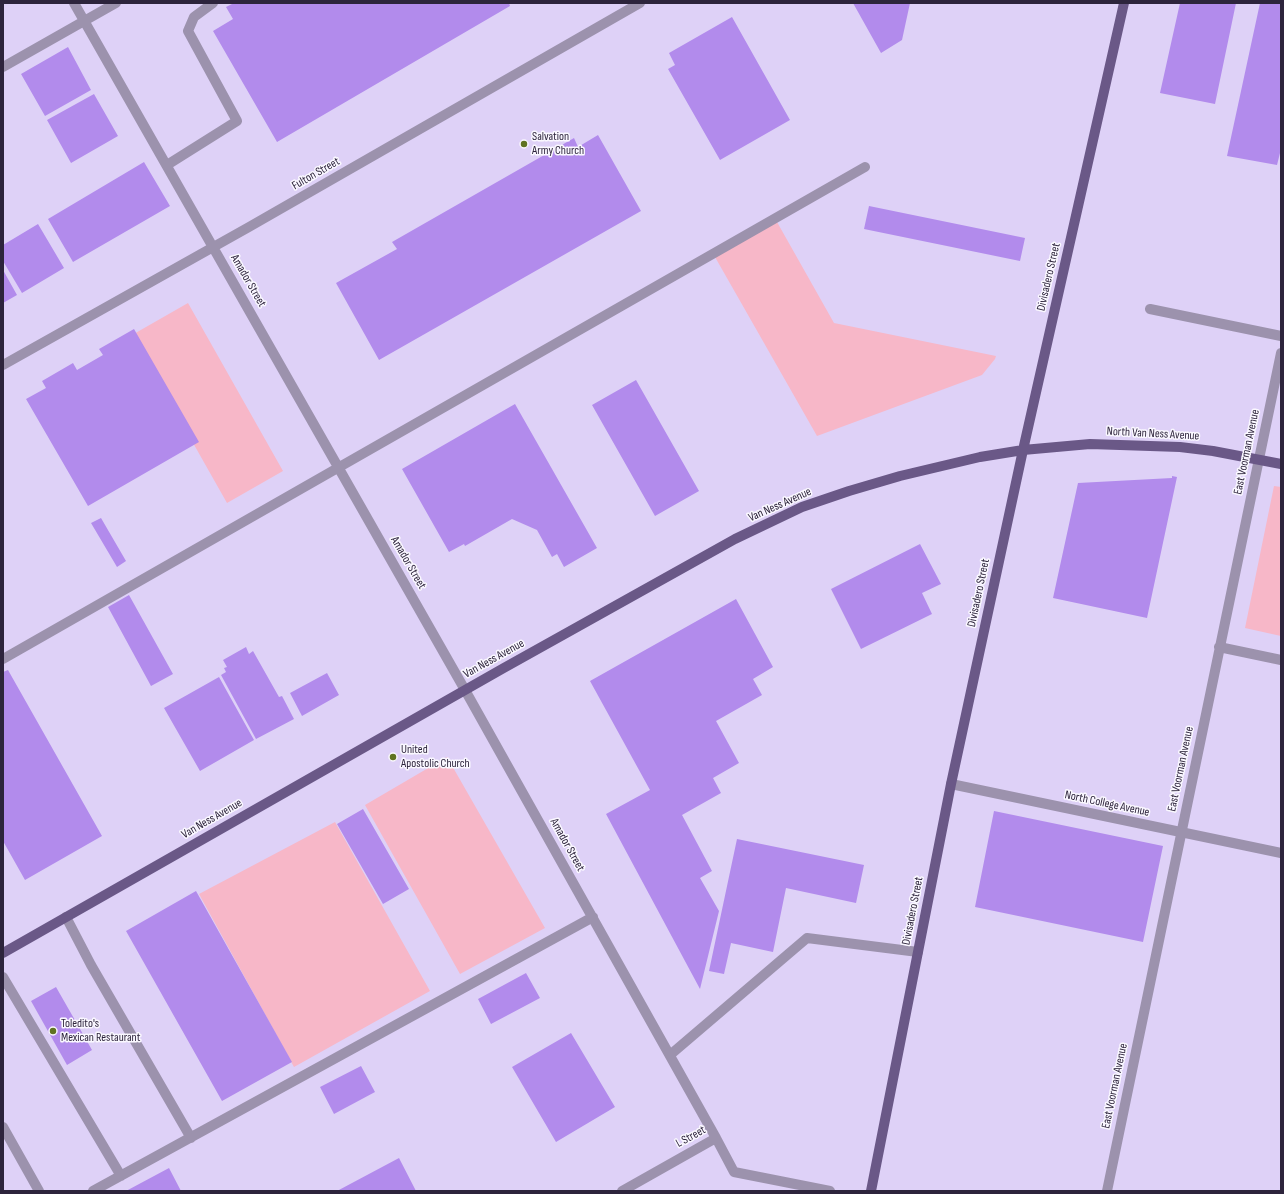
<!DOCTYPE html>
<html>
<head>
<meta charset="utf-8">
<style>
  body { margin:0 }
  #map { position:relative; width:1284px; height:1194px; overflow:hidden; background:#ded1f7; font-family:"Sofia Sans Condensed",sans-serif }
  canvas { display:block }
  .frame { position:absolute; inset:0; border:4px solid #2d243c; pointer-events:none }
</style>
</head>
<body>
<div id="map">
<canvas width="1284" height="1194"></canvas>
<div class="frame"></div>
</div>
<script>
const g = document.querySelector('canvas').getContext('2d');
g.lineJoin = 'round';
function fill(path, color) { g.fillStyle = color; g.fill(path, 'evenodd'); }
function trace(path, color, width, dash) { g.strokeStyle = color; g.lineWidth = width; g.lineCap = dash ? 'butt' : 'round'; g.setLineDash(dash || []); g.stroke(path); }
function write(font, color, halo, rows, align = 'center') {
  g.font = font + ' "Sofia Sans Condensed",sans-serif'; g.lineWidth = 3; g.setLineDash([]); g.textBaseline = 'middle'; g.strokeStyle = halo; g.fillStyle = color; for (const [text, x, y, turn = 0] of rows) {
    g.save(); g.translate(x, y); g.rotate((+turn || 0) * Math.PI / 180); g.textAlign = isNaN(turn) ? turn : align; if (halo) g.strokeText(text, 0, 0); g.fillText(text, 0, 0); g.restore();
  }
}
fill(new Path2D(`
  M 777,222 L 834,323 L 996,356 L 995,359 L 982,375 L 817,436 L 715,257 Z
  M 188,303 L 283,471 L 227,503 L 132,335 Z
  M 1274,486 L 1281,487 L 1281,636 L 1245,628 Z
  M 447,757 L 545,928 L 460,974 L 365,805 Z
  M 335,822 L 430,991 L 294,1067 L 199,894 Z`), '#f7b7c8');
fill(new Path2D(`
  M 234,3 L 509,3 L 510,6 L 277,142 L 213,31 L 233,19 L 226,7 Z
  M 853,3 L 910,3 L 902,40 L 881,53 Z
  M 1180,3 L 1236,3 L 1215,104 L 1160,93 Z
  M 1260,3 L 1281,3 L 1281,149 L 1277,165 L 1227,156 Z
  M 732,17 L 790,120 L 720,160 L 668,69 L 675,65 L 669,53 Z
  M 68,47 L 91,90 L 45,116 L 21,74 Z
  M 94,94 L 118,136 L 71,163 L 47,120 Z
  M 598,135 L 641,211 L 379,360 L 336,283 L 397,249 L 392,242 L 574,138 L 578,147 Z
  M 144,162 L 170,206 L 73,262 L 48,219 Z
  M 869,206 L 1025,238 L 1020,261 L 864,229 Z
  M 38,224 L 64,268 L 22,293 L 3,261 L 3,245 Z
  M 3,270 L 17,295 L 3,303 Z
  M 134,329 L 199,442 L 88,506 L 26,399 L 46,388 L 42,381 L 73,363 L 77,370 L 103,355 L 99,349 Z
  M 636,380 L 699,491 L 655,516 L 592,405 Z
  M 515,404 L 597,548 L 564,567 L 557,554 L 552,557 L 537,530 L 512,519 L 465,546 L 464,544 L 449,552 L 402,469 Z
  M 1172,476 L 1177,477 L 1147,618 L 1053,598 L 1078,483 L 1172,478 Z
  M 101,518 L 126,561 L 117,567 L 91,523 Z
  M 920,544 L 941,584 L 922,593 L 932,614 L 861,649 L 831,589 Z
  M 129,595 L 173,674 L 151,686 L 108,607 Z
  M 736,599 L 773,667 L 753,679 L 762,695 L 716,721 L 739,763 L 713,778 L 721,793 L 682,815 L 712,871 L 700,878 L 719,911 L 700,989 L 606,814 L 650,790 L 590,681 Z
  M 246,647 L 249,654 L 253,651 L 279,697 L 282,696 L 294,719 L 256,739 L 221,675 L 226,672 L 224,668 L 227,667 L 223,660 Z
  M 8,670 L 102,836 L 25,880 L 3,841 L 3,672 Z
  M 327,673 L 339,695 L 302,716 L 290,693 Z
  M 219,677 L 254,740 L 200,771 L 164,708 Z
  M 363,809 L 409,889 L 383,904 L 337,824 Z
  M 994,811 L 1163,846 L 1143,942 L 975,907 Z
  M 737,839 L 864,865 L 856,903 L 786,888 L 773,952 L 731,943 L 724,974 L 709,971 Z
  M 196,891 L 292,1062 L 222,1101 L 126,931 Z
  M 526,973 L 540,998 L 491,1024 L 478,999 Z
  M 56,987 L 92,1050 L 67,1065 L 31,1001 Z
  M 571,1033 L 615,1107 L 556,1142 L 512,1067 Z
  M 361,1066 L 375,1092 L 334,1114 L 320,1087 Z
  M 399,1158 L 416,1191 L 337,1191 Z
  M 169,1168 L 181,1191 L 126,1191 Z`), '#b28bec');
trace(new Path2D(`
  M 74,3 L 465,690 L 716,1138
  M 3,67 L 116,3
  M 167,165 L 237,121 L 188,31 L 194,17 L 213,3
  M 1150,309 L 1281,336
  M 3,365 L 249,227 L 640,3
  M 1219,647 L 1281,660
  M 3,659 L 865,167
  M 951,784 L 1281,853
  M 66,917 L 91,965 L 191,1138
  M 3,977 L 121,1176
  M 670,1055 L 807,938 L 918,952
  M 3,1127 L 39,1191
  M 93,1191 L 593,917
  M 622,1191 L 716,1138 L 734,1172 L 830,1191
  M 1107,1191 L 1281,353`), '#9c92ad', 10);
trace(new Path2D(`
  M 3,953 L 502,669 L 735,539 L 802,507 L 849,491 L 900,476 L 980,457 L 1023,450 L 1090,444 L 1180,447 L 1213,451 L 1281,464
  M 871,1191 L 951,784 L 1023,450 L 1124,3`), '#6a5887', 10);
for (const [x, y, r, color] of [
  [524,144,4,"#607321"],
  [393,757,4,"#607321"],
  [53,1031,4,"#607321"]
]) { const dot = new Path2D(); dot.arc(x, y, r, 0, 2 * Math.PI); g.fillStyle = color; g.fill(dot); trace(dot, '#faf8ff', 1.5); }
write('12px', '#2d243c', '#faf8ff', [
  ["Salvation",532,137],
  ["Army Church",532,151],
  ["United",401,750],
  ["Apostolic Church",401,764],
  ["Toledito's",61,1024],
  ["Mexican Restaurant",61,1038]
], 'left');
write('12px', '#2d243c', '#faf8ff', [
  ["Fulton Street",316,174,-30],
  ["Divisadero Street",1049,277,-77],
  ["Amador Street",248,281,60],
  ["North Van Ness Avenue",1153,434,3],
  ["East Voorman Avenue",1247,452,-78],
  ["Van Ness Avenue",780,505,-24],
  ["Amador Street",408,563,60],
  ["Divisadero Street",979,593,-78],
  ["Van Ness Avenue",494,659,-29],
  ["East Voorman Avenue",1181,769,-78],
  ["North College Avenue",1107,804,12],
  ["Van Ness Avenue",212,819,-30],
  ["Amador Street",567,845,61],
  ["Divisadero Street",913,911,-79],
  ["East Voorman Avenue",1115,1086,-78],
  ["L Street",691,1137,-29]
]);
</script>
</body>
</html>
